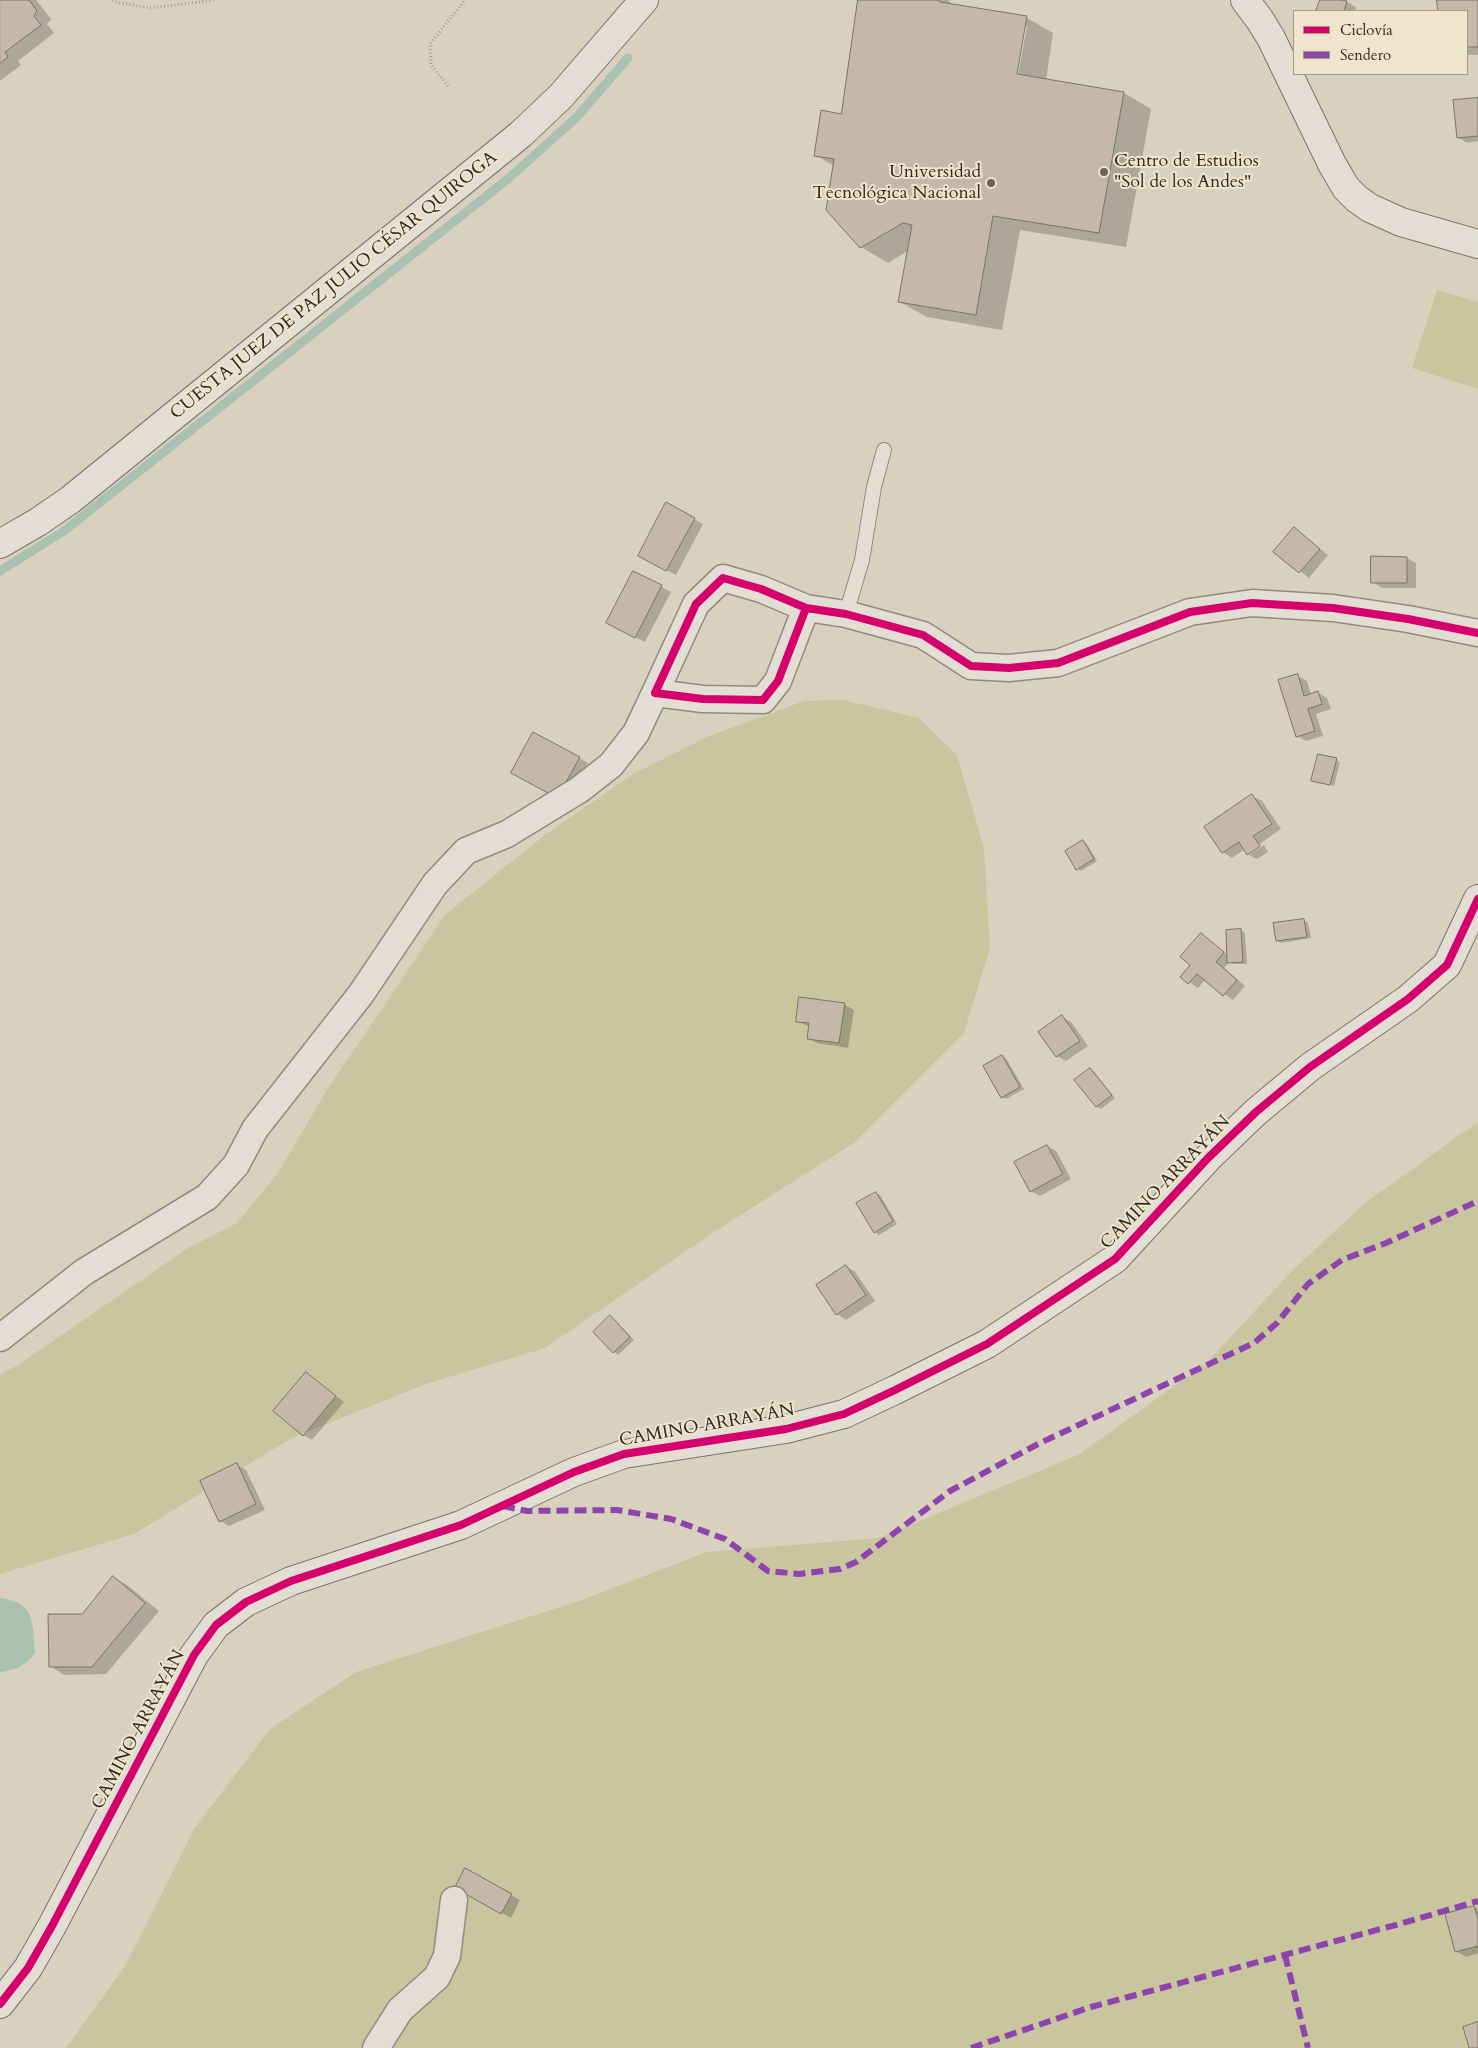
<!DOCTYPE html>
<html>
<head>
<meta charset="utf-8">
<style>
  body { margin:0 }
  #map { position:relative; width:1478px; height:2048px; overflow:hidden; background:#d9d1bd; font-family:Cardo,serif }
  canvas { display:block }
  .legend { position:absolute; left:1293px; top:10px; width:175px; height:65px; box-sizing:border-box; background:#efe4cc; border:1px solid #a39986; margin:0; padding:6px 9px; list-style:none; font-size:15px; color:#31281e }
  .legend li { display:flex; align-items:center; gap:10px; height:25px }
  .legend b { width:25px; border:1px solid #a39986 }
</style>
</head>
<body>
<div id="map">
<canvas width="1478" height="2048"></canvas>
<ul class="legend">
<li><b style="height:6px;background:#d6006c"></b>Ciclovía</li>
<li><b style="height:6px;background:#8e44ad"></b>Sendero</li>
</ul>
</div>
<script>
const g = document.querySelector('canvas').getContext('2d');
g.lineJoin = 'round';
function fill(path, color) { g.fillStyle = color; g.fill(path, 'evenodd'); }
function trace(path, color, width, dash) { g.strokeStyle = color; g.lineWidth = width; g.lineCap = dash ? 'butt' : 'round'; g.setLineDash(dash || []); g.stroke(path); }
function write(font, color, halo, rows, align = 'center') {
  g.font = font + ' Cardo,serif'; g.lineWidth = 4; g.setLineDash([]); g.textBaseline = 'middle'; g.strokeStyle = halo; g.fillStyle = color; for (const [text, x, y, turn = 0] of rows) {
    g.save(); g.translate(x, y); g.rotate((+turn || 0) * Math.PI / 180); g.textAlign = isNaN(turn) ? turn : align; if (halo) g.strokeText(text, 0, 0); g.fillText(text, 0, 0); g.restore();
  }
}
fill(new Path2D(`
  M 1437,290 L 1478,302 L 1478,389 L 1412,368 Z
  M 843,700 L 919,718 L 957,755 L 984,848 L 990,948 L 964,1033 L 854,1143 L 711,1234 L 545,1348 L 426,1384 L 290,1439 L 134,1534 L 0,1574 L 0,1375 L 21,1363 L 188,1248 L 237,1223 L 278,1173 L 325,1093 L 445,915 L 545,835 L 633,774 L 707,737 L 804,701 Z
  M 1478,1122 L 1478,2048 L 66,2048 L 125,1966 L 194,1829 L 270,1729 L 356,1672 L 579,1601 L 707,1552 L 879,1538 L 1078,1455 L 1205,1364 L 1294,1269 L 1365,1203 Z`), '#c9c59f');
fill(new Path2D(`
  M 0,1598 C 36,1603 32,1622 35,1653 C 25,1666 16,1670 0,1672 Z`), '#aac0b0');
fill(new Path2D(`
  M 0,0 L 36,0 L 51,19 L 47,24 L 54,33 L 18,61 L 21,65 L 0,81 Z
  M 859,0 L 948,0 L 954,6 L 1027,18 L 1053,33 L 1046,80 L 1124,93 L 1151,109 L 1126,247 L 1020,230 L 1002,330 L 927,317 L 900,302 L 909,250 L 888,263 L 861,247 L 834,166 L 816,155 L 842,115 ZM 1024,26 L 1027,26 L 1017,81 L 1015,80 Z
  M 1321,0 L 1347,2 L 1356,7 L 1355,11 L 1317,11 Z
  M 1438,0 L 1478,0 L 1478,55 L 1467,55 L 1467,11 L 1439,11 Z
  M 1478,99 L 1478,141 L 1467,143 L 1458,137 Z
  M 667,504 L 703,524 L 676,575 L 649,561 Z
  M 1294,529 L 1328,555 L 1309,578 L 1275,552 Z
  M 1407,558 L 1416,563 L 1416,588 L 1382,588 L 1373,582 Z
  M 634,572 L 671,592 L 645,642 L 617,628 Z
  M 1297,676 L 1307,681 L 1311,695 L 1318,693 L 1327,698 L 1331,709 L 1316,714 L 1323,736 L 1306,741 L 1297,736 Z
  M 534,733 L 588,763 L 567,802 Z
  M 1336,760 L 1340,762 L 1334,786 L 1312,780 Z
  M 1252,796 L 1262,801 L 1281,829 L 1250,851 L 1250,854 L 1264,845 L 1268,852 L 1257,859 L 1247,854 L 1245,849 L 1232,858 L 1223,852 Z
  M 1083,842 L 1087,844 L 1097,861 L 1081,871 L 1077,869 Z
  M 1304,920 L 1308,923 L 1311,938 L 1281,943 L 1277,940 L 1275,924 Z
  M 1241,930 L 1245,933 L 1247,964 L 1233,964 L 1229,962 L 1224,968 L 1245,986 L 1233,1000 L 1205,980 L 1198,988 L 1182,977 L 1192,965 L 1201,935 L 1228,955 Z
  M 845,1005 L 854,1010 L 848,1048 L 817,1043 L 808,1038 L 810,1027 L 797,1021 Z
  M 1062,1017 L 1071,1022 L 1088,1046 L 1066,1061 L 1057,1056 Z
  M 1002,1056 L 1006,1058 L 1024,1089 L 1006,1099 L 1002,1097 Z
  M 1090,1069 L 1094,1072 L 1115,1098 L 1101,1109 L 1097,1106 L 1076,1080 Z
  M 1047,1146 L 1056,1151 L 1071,1179 L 1040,1196 L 1031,1191 Z
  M 876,1193 L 880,1195 L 897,1224 L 879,1235 L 875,1232 Z
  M 846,1266 L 855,1272 L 875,1301 L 846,1320 L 837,1314 L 817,1285 Z
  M 614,1319 L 634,1340 L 618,1355 L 594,1332 Z
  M 306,1373 L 344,1402 L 312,1440 L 303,1435 Z
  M 237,1465 L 246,1470 L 265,1510 L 229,1526 L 220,1521 Z
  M 113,1577 L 127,1585 L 159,1611 L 106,1674 L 64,1675 L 50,1666 L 82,1615 Z
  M 466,1870 L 520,1900 L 511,1918 L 456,1887 Z
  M 1474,1907 L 1478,1909 L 1478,1953 L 1466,1957 L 1456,1951 Z`), '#0003');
trace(new Path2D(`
  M 0,571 L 64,531 L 509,178 L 576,118 L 628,58`), '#aac0b0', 9);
const building = new Path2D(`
  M 0,0 L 29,0 L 37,11 L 34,16 L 41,25 L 5,52 L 8,57 L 0,63 Z
  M 858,0 L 938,0 L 940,2 L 1027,16 L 1017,74 L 1124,92 L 1099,233 L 993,216 L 976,315 L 898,302 L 912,225 L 903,223 L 860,248 L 826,210 L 834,159 L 814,156 L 821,110 L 841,114 Z
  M 1320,0 L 1341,0 L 1347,1 L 1344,11 L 1316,11 Z
  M 1437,0 L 1478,0 L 1478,47 L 1467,47 L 1467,11 L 1438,11 Z
  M 1478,98 L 1478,136 L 1457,138 L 1453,100 Z
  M 666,502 L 695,518 L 666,571 L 638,556 Z
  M 1294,527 L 1320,549 L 1299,573 L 1273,552 Z
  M 1371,556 L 1407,557 L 1407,583 L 1371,583 Z
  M 633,571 L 662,585 L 635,638 L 606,623 Z
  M 1298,674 L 1304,696 L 1318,691 L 1322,704 L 1308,709 L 1315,731 L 1296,737 L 1278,680 Z
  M 533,732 L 580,757 L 557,798 L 511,773 Z
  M 1318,754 L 1337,758 L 1330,785 L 1311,781 Z
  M 1252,794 L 1272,824 L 1253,836 L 1260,846 L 1247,855 L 1239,842 L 1222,853 L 1204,827 Z
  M 1083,840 L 1094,859 L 1076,870 L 1065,851 Z
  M 1304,919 L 1307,937 L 1276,941 L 1273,923 Z
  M 1241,929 L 1243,962 L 1227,963 L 1226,930 Z
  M 1201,933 L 1224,952 L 1216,962 L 1237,980 L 1223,996 L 1197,974 L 1188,984 L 1180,977 L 1190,965 L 1180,957 Z
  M 799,997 L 845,1003 L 839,1043 L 807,1039 L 809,1023 L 796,1022 Z
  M 1062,1015 L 1080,1041 L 1056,1057 L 1038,1032 Z
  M 1002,1055 L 1020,1087 L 1001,1098 L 983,1066 Z
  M 1090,1068 L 1112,1095 L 1096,1107 L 1074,1080 Z
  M 1047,1145 L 1063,1174 L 1030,1192 L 1014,1162 Z
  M 876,1192 L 893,1221 L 874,1233 L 856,1203 Z
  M 846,1265 L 866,1295 L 836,1315 L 816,1285 Z
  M 610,1315 L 630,1337 L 613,1353 L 593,1332 Z
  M 306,1372 L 336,1396 L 303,1436 L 273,1411 Z
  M 237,1463 L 256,1504 L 219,1522 L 200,1481 Z
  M 113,1576 L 145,1603 L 92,1667 L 49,1667 L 48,1614 L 82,1614 Z
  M 465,1868 L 512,1894 L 501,1914 L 455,1888 Z
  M 1474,1906 L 1478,1919 L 1478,1946 L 1455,1952 L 1445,1914 Z
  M 1478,2022 L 1478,2048 L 1469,2048 L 1463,2027 Z`);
fill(building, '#c6b8a8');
trace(building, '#797469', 1);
const lane = new Path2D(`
  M 846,614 L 862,560 L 874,487 L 884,450`);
const street = new Path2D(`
  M 806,608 L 778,681 L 763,700 L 703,699 L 655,693 L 696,604 L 723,578 L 761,589 L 806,608 L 846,614 L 923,635 L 971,666 L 1009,668 L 1058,663 L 1190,612 L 1252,603 L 1333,608 L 1408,619 L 1478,633
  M 0,1338 L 84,1272 L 207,1197 L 236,1165 L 255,1129 L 361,994 L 435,884 L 466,851 L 507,834 L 579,790 L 611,765 L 636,733 L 655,693
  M 376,2048 L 400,2010 L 437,1977 L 447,1956 L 454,1900`);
const secondary = new Path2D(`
  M 1245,0 L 1260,20 L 1271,38 L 1332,164 L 1346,188 L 1357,199 L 1370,208 L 1401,222 L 1478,244
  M 0,544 L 38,522 L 70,500 L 521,134 L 561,96 L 644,0
  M 0,2004 L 28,1968 L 52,1926 L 194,1655 L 216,1625 L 246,1602 L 291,1581 L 461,1525 L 574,1472 L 624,1454 L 786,1429 L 844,1414 L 895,1390 L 987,1344 L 1115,1259 L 1208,1158 L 1256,1112 L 1310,1067 L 1408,999 L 1447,965 L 1478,899`);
trace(lane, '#908b7e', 16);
trace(street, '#908b7e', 29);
trace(secondary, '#797469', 30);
trace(new Path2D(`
  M 113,0 L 115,2 L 150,8 L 215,0
  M 448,86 L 431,65 L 430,44 L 465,0`), '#a39f96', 3, [1, 2.5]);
trace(lane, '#e2ded3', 14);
trace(street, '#e2ded3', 26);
trace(secondary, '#e2ded3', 28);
trace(new Path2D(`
  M 503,1506 L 527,1511 L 617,1510 L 671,1519 L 725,1539 L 768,1571 L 799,1574 L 840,1569 L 856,1562 L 950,1491 L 1040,1443 L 1254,1343 L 1277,1323 L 1308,1284 L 1342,1260 L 1386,1243 L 1478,1201
  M 1285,1955 L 1308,2048
  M 971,2048 L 1091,2007 L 1403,1923 L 1478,1901`), '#8e44ad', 6, [12, 6]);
trace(new Path2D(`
  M 806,608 L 778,681 L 763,700 L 703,699 L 655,693 L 696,604 L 723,578 L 761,589 L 806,608 L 846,614 L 923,635 L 971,666 L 1009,668 L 1058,663 L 1190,612 L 1252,603 L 1333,608 L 1408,619 L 1478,633
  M 0,2004 L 28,1968 L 52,1926 L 194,1655 L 216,1625 L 246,1602 L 291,1581 L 461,1525 L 574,1472 L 624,1454 L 786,1429 L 844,1414 L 895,1390 L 987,1344 L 1115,1259 L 1208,1158 L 1256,1112 L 1310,1067 L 1408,999 L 1447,965 L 1478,899`), '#d6006c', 8);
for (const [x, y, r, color] of [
  [1104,172,5,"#6c6356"],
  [991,183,5,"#6c6356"]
]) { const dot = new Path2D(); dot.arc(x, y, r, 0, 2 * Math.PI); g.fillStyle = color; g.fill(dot); trace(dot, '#efe4cc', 2); }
write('18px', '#31281e', '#efe4cc', [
  ["Centro de Estudios",1114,162],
  ["\"Sol de los Andes\"",1114,183],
  ["Universidad",981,173,"right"],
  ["Tecnológica Nacional",981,194,"right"]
], 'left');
write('18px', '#31281e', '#efe4cc', [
  ["CUESTA JUEZ DE PAZ JULIO CÉSAR QUIROGA",334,286,-39],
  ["CAMINO ARRAYÁN",1166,1183,-46],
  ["CAMINO ARRAYÁN",707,1426,-10],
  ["CAMINO ARRAYÁN",139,1730,-62]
]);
</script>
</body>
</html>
